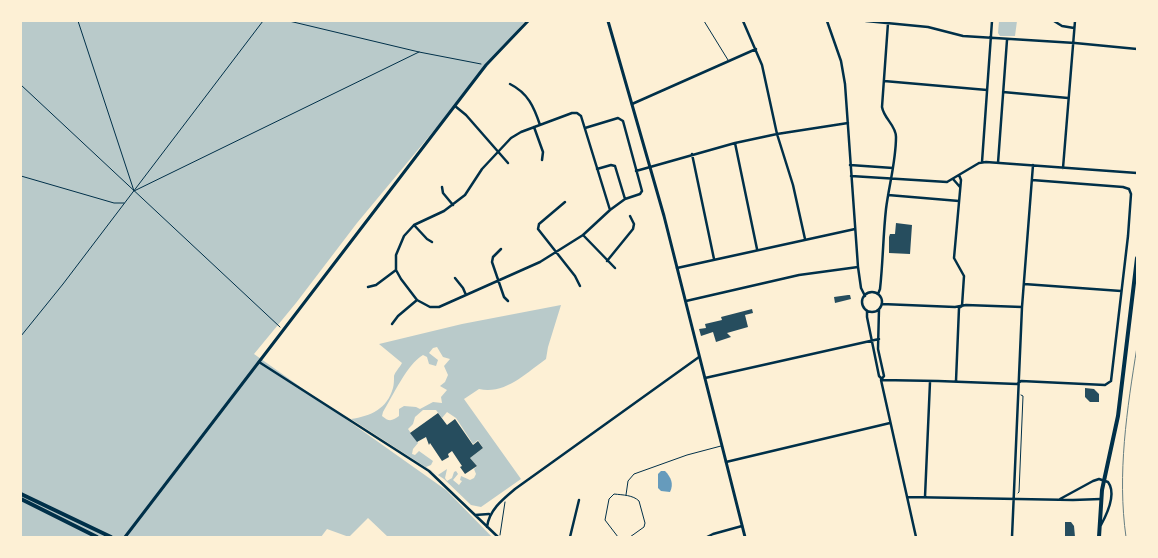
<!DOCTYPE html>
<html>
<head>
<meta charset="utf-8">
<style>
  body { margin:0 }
  #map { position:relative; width:1158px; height:558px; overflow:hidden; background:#fdf0d5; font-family:Manrope,sans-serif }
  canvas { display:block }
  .frame { position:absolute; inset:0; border:22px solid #fdf0d5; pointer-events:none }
</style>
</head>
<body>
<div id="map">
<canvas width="1158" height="558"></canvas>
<div class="frame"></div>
</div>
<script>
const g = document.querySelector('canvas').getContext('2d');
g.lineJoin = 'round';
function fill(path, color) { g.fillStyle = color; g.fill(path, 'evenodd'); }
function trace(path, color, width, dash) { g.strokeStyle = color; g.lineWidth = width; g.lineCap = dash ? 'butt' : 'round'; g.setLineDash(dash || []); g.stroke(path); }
fill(new Path2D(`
  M 21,21 L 525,21 L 357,223 L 296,303 L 254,354 L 446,490 L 492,537 L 388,537 L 368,518 L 349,537 L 327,529 L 321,537 L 21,537 Z
  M 999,21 L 1017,21 L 1015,36 L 1000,36 L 998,33 Z
  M 561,305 L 548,347 L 546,359 C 526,373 505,395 479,389 L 464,399 L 521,479 L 481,507 L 471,505 L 444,479 L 351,419 C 371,416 387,409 393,388 C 394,384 394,380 394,376 C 395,372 400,367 402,363 L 379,344 L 462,324 ZM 437,347 L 443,357 L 450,359 L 444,366 L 448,375 L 445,382 L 440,386 L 447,390 L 441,397 L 442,403 L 433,402 L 420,409 L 416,407 L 404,406 L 399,409 L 399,416 C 392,421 389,422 382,416 L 383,412 C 393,396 407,364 423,355 L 427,357 L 429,364 L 436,366 L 438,360 L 429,353 L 433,348 ZM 423,410 L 436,410 L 442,418 L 447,412 L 456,418 L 473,444 L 478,440 L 483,448 L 470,458 L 477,466 L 474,469 L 476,474 L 474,478 L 470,480 L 461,476 L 460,480 L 462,481 L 459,485 L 453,480 L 458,474 L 456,471 L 454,472 L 452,478 L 447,481 L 445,478 L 447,469 L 438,475 L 426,467 L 431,465 L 433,461 L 419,451 L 415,455 L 412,454 L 413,449 L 418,443 L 408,429 L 413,424 L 415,417 Z`), '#b9caca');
fill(new Path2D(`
  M 661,471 L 665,471 C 671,477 674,484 670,492 L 661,491 L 658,488 L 658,474 Z`), '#669bbc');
fill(new Path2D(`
  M 896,223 L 912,225 L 910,254 L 889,253 L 889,237 L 890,234 L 895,234 Z
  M 848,295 L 850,295 L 851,299 L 835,303 L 834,297 Z
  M 752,309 L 753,313 L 745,315 L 748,327 L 727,333 L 731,337 L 716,342 L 713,332 L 701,336 L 699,329 L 706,328 L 705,324 L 722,320 L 721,317 Z
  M 1085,388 L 1094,389 L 1099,394 L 1099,402 L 1090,402 L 1085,397 Z
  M 438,413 L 447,425 L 455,419 L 473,445 L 478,441 L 483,448 L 470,458 L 477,466 L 465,474 L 460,467 L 462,466 L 452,451 L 448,454 L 449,457 L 442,461 L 430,443 L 429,445 L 426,437 L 417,442 L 410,433 Z
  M 1065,522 L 1071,522 L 1074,526 L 1075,537 L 1065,537 Z`), '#264d5e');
trace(new Path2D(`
  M 78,21 L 134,191 L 419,52
  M 289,21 L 419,52 L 481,64
  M 21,85 L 280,327
  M 21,176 L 114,203 L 124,203
  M 21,336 L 63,284 L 263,21
  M 1018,493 L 1019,492 L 1023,396 L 1021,395
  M 500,535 L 505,502`), '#003049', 1);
trace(new Path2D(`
  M 704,21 L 728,60
  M 626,495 L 628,481 L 634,474 L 687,455 L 721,446
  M 618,537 L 605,520 L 609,499 L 614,494 C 623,495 633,495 639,501 L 645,523 L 644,527 L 630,537`), '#003049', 1);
trace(new Path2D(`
  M 743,21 L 762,65 L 777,134 L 793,185 L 805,239
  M 827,21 L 841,61 L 845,84 L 858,267 L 861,288 L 865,296
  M 866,21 L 928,27 L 963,36 L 1075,43 L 1137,49
  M 1054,21 L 1062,26 L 1074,28
  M 884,81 L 987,90
  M 510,84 C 528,93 534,107 540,125
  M 1003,92 L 1068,98
  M 632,104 L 756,49
  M 455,106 L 466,115 L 508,163
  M 572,113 L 577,113 L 581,116 L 610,210 L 583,235 L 540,262 L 439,307 L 430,307 L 417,300 L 401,279 L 396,270 L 396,255 L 404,236 L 414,225 L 444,211 L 465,195 L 482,169 L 511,138 L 521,132 Z
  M 534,127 L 543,152 L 542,160
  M 585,128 L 618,118 L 623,121 L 642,191 L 640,194 L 625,199 L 610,210
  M 735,143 L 757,249
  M 692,154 L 714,259
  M 982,162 L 992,21
  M 998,163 L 1007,40
  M 850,165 L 893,168
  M 1063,168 L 1075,21
  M 597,169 L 611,165 L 615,166 L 625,199
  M 636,171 L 735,143 L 777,134 L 848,123
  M 851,176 L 947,182 L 979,163 L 986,162 L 1137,173
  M 953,179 L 960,187
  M 442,187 L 443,193 L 453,205
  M 888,195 L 959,201
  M 565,202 L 539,224 L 538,229 L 575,276 L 580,286
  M 414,225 L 427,239 L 432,242
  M 583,235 L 615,268
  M 501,249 L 493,257 L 492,262 L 504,297 L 508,301
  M 607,261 L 633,229 L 634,224 L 630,216
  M 677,268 L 855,229
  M 455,278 L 463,288 L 466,295
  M 1024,284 L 1121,291
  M 368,287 L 376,285 L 396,270
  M862 302a10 10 0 1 1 20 0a10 10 0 1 1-20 0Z
  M 878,294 L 880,289 C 883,263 883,236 886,209 C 889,185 896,161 896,137 C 896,125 884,119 882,107 L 888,23
  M 686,301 L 799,275 L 858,267
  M 882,304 L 955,307 L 966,305 L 1022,307
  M 879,309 L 878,349 L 884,376 L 881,380 L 916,537
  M 867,311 L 867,317 L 879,376 L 881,378
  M 392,324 L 398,316 L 417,300
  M 259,362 L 429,471 L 498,537
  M 705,378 L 879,339
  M 881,380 L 938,381 L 1017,384 L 1021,381 L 1105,385 L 1111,381 L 1128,236 L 1131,194 L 1129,189 L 1123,187 L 1032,180
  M 956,381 L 959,308 L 962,306 L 964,276 L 954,258 L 961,180 L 959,175
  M 726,462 L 890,423
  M 907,497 L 1073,500 L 1101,499
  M 925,497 L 930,382
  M 1060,499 L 1093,481 L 1099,479 L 1108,482 C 1117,494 1107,514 1101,525
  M 475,515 L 489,514
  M 487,527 C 489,510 503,499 515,489 L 699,357
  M 570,537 L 579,500
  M 707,537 L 713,534 L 742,526
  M 1012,537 L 1022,307 L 1033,165`), '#003049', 2.5);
trace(new Path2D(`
  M 608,21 L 664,216 L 745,537
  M 125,537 L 486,65 L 528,21`), '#003049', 3);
trace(new Path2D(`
  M 21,494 L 111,537
  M 21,499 L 97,537
  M 1099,537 L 1102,490 L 1118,416 L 1137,258`), '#003049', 4);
trace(new Path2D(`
  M 1126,537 C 1117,474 1127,409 1137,347`), '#657d81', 1);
</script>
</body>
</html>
